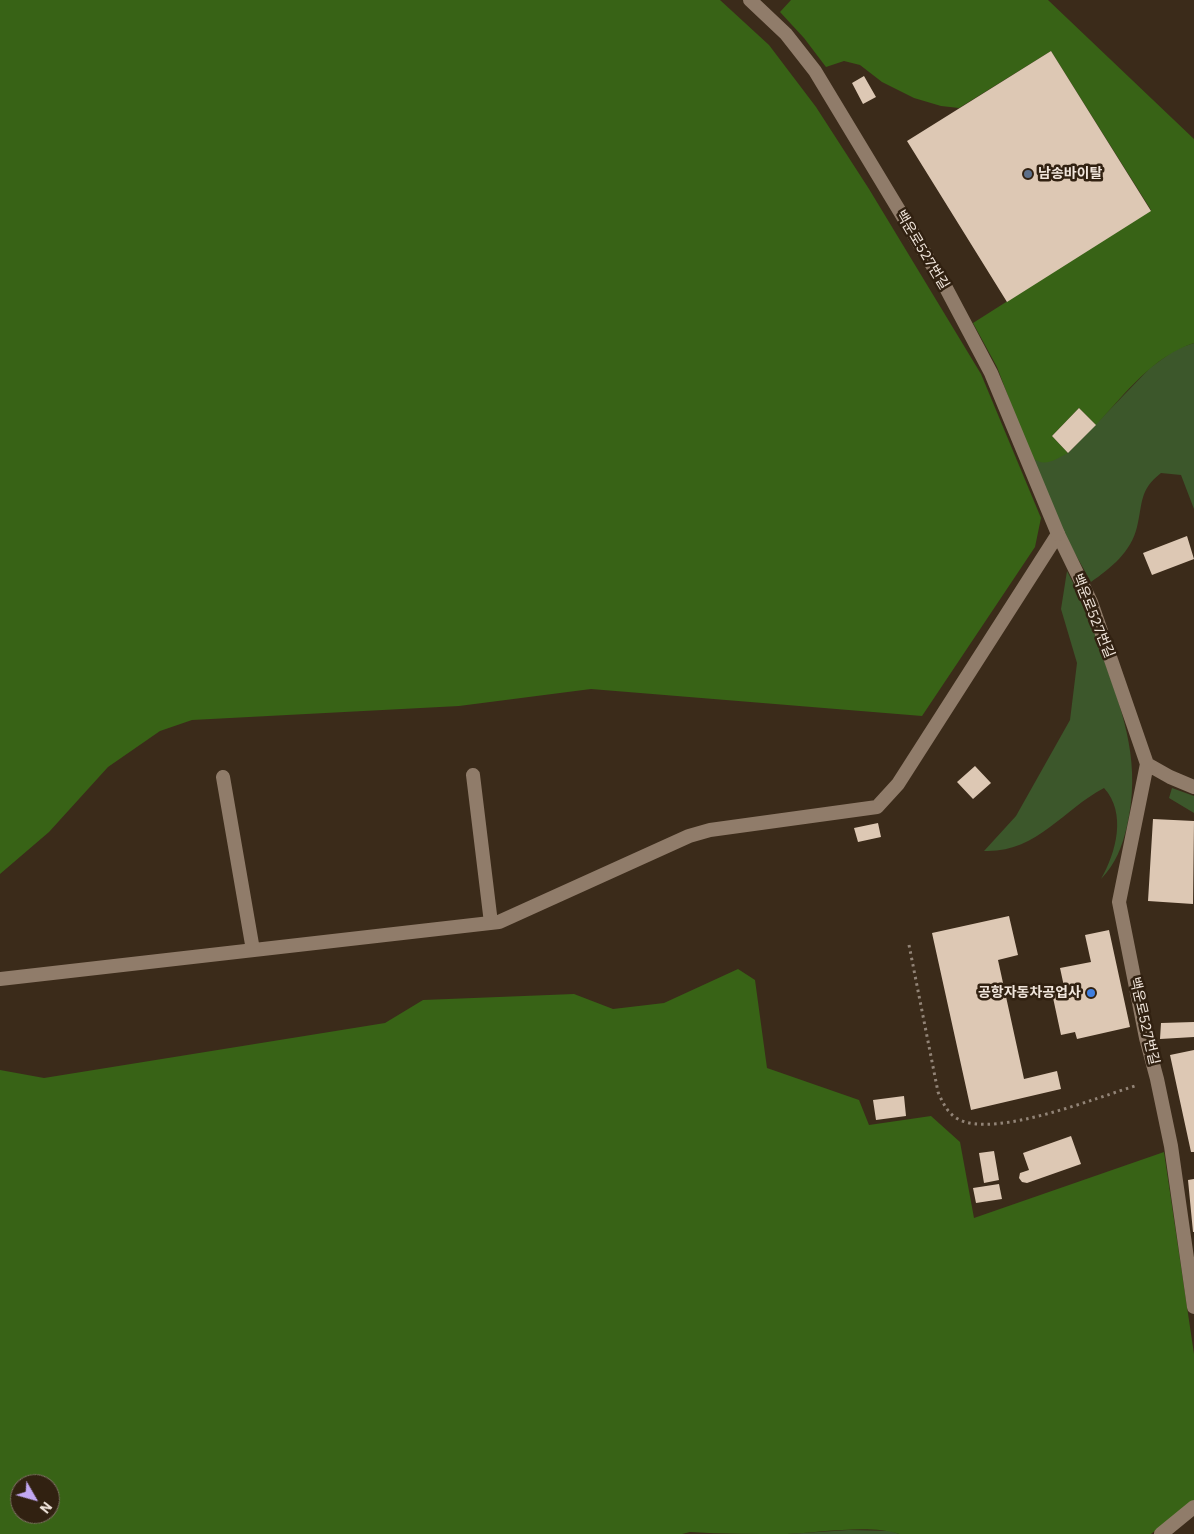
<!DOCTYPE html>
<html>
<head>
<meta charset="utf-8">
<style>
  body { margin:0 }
  #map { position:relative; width:1194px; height:1534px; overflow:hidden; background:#3b2b1a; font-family:"IBM Plex Sans",sans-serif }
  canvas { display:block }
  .north { position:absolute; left:10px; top:1474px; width:50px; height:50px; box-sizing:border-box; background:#312111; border:1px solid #7d6f62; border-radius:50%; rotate:128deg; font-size:14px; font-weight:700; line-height:20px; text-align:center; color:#f0e5db }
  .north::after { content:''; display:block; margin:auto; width:18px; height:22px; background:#c2a8f3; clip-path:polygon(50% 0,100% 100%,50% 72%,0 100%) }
</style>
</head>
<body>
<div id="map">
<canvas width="1194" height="1534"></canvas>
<div class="north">N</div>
</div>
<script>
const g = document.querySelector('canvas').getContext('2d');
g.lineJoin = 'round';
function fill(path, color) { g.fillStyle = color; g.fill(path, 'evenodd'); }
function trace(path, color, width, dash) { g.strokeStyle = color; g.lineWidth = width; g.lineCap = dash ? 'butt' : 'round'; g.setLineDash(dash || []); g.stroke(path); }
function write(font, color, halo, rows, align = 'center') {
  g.font = font + ' "IBM Plex Sans","Noto Sans KR",sans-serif'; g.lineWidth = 5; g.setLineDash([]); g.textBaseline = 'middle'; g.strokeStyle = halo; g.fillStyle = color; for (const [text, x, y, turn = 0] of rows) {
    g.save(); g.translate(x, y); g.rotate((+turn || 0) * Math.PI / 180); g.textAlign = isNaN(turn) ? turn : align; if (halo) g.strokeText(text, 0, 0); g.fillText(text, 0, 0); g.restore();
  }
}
fill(new Path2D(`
  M 1194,343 L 1194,509 L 1181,475 L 1161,473 C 1139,490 1143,503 1137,527 C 1131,552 1111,568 1091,582 L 1064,534 L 1031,457 L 1068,453 L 1150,368 L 1176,349 Z
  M 1067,571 C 1083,601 1094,631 1105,663 C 1125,718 1141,766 1127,826 C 1122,847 1116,863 1101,879 C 1116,853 1127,813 1104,788 C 1062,810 1037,853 984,851 L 1016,816 L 1070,720 L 1077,663 L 1061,609 Z
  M 1172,788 L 1194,796 L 1194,813 L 1169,798 Z
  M 849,1530 L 891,1531 L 899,1534 L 787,1534 Z`), '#3c572b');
fill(new Path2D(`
  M 0,0 L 720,0 L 769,45 L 816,107 L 869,189 L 981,374 L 1041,518 L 1035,547 L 922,716 L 591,689 L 459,706 L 192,720 L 160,731 L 108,767 L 49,832 L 0,874 Z
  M 791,0 L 1048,0 L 1194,139 L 1194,343 C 1153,356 1125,394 1096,425 L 1079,408 L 1052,436 L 1068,453 C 1054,460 1045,468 1031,457 L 997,367 L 973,323 L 1151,210 L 1051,51 L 959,108 L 941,106 L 914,98 L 882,82 L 860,65 L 844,61 L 826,67 L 804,38 L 780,12 Z
  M 738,969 L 755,980 L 767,1068 L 859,1100 L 869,1125 L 931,1116 L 960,1142 L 974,1218 L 1164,1152 L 1194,1354 L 1194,1500 L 1151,1534 L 899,1534 C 870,1524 818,1533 787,1534 C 754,1534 722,1534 690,1532 L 682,1534 L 0,1534 L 0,1070 L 44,1078 L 385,1023 L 423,1000 L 574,994 L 613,1009 L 664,1003 ZM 20,1484 L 50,1484 L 50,1514 L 20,1514 Z`), '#386316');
fill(new Path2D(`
  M 1051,51 L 1151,211 L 1007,302 L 907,141 Z
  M 864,76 L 876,97 L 863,104 L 852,83 Z
  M 1079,408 L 1096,425 L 1068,453 L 1052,436 Z
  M 1187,536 L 1194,559 L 1152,575 L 1143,553 Z
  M 975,766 L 991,783 L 973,799 L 957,782 Z
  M 1153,819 L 1194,821 L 1193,904 L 1148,901 Z
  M 878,823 L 881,837 L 858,842 L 854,828 Z
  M 1009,916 L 1018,955 L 998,960 L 1024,1079 L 1057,1071 L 1061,1089 L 971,1110 L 932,933 Z
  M 1109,930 L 1130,1027 L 1077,1039 L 1075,1032 L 1061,1035 L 1052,993 L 1065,991 L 1060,968 L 1091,962 L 1085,935 Z
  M 1194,1022 L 1194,1037 L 1160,1039 L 1161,1023 Z
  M 1194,1050 L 1194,1152 L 1191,1152 L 1170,1055 Z
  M 904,1096 L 906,1116 L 876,1120 L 873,1100 Z
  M 1071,1136 L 1081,1164 L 1027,1183 L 1022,1182 L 1019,1178 L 1020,1173 L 1029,1170 L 1023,1153 Z
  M 994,1151 L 999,1180 L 984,1183 L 979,1153 Z
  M 1194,1179 L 1194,1232 L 1193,1232 L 1188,1180 Z
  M 999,1184 L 1002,1199 L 976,1203 L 973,1188 Z`), '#ddc8b4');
trace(new Path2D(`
  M 909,945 L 938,1092 C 943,1103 947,1113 958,1119 C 994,1139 1098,1097 1138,1085`), '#928477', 3, [2.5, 4]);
trace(new Path2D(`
  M 1058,534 L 1091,602 L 1147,764 L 1119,902 L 1146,1038 L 1157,1079 L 1171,1146 L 1194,1307
  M 1147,764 L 1170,777 L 1194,787
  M 473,775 L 491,923
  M 223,777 L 253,950
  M 0,979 L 499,922 L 689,836 L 710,830 L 877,807 L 898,784 L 1058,534
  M 1161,1534 L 1194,1507`), '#907c6a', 14);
trace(new Path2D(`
  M 750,0 L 786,34 L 815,71 L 946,288 L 991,373 L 1058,534`), '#907c6a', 14);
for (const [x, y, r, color] of [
  [1028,174,5,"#5c6f8a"],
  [1091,993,5,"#3f7fe0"]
]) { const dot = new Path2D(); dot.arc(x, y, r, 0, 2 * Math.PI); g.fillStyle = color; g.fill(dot); trace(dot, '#312111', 2); }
write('bold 14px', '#f0e5db', '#312111', [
  ["남송바이탈",1038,174],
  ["공항자동차공업사",1081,993,"right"]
], 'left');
write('14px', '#f0e5db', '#312111', [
  ["백운로527번길",922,250,59],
  ["백운로527번길",1093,616,68],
  ["백운로527번길",1144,1021,77]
]);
</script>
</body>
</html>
